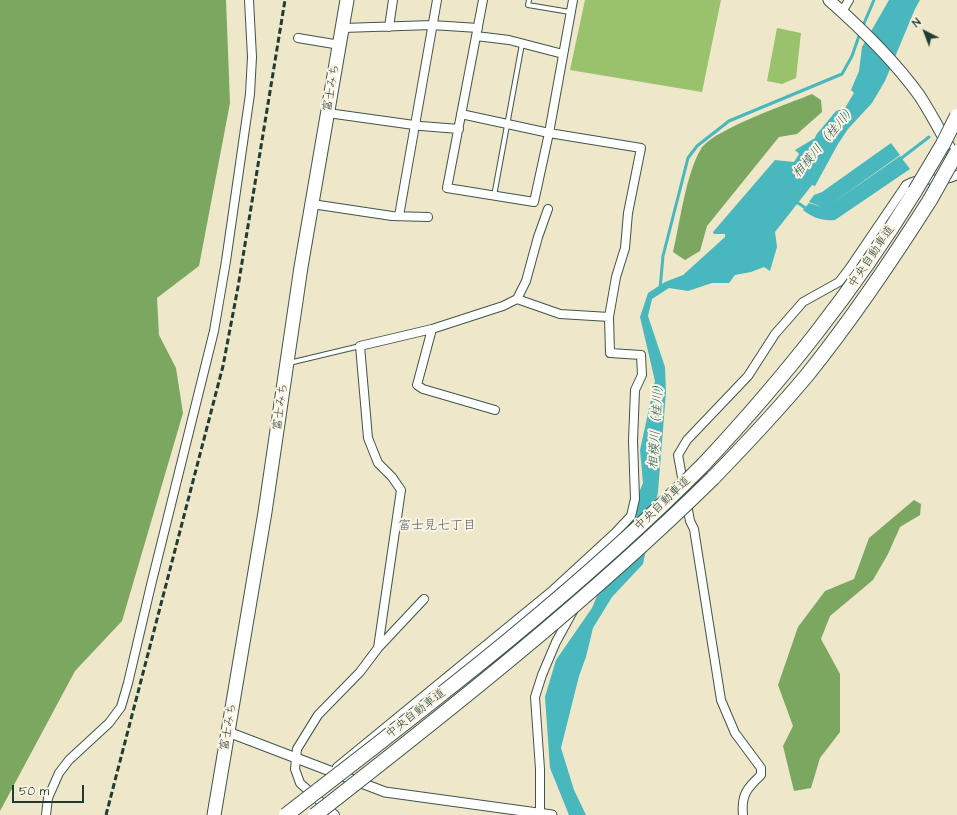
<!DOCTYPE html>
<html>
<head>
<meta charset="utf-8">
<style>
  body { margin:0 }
  #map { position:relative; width:957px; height:815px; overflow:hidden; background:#eee7c9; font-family:"Architects Daughter",sans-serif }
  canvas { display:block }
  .north { position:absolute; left:905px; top:12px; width:40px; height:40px; -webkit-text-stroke:3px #fcf5e5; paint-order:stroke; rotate:318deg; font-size:11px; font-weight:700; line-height:16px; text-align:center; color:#1f3d34 }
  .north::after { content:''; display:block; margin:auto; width:14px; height:18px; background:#1f3d34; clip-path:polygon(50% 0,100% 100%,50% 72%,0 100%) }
  .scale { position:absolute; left:12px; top:785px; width:72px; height:18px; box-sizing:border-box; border:2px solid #1f3d34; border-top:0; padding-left:5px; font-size:12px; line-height:14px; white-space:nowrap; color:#1f3d34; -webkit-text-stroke:3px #fcf5e5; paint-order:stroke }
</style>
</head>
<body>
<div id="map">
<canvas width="957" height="815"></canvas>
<div class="north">N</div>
<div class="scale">50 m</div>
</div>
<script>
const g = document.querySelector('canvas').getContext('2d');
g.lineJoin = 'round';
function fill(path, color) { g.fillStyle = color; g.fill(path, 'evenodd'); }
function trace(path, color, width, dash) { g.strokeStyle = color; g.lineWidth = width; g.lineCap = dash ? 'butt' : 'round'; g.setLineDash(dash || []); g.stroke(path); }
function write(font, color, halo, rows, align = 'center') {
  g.font = font + ' "Architects Daughter","Klee One",sans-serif'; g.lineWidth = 4; g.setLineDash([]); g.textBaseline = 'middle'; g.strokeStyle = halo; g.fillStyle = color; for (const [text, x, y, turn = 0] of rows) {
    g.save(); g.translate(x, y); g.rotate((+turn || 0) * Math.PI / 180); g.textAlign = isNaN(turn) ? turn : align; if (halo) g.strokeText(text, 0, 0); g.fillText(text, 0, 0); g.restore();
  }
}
fill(new Path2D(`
  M 585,0 L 721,0 L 702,92 L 570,70 Z
  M 777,28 L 801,33 L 796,78 L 782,84 L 767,81 Z`), '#9ac16c');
fill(new Path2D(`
  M 0,0 L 226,0 L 230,103 L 199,266 L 157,298 L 159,335 L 176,368 L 183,413 L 122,621 L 75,671 L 0,811 Z
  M 812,94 L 821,100 L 822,112 L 797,134 L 779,137 L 707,226 L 700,251 L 685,260 L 673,252 C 680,223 686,173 701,149 C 714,129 788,104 812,94 Z
  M 914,500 L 921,504 L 920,515 L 900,527 L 888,554 L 873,580 L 830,616 L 821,639 L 840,674 L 840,732 L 820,758 L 811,788 L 794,791 L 783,746 L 793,726 L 778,685 L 798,627 L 825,591 L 854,579 L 869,538 Z`), '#7ba760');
fill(new Path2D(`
  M 889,0 L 920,0 L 915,9 L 885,81 L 872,103 L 848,129 L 838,144 L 815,186 L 812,185 L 775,232 L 777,247 L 770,271 L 764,267 L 751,272 L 735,275 L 729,283 L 712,283 L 688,291 L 669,288 L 652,299 L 648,316 L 665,367 L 666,392 L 658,492 L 643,564 L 612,597 L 593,628 L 586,657 L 579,676 L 561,748 L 574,790 L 586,815 L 569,815 L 550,768 L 545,697 L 556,660 L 592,608 L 643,483 L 640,450 L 655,381 L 640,317 L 648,293 L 665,282 L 683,275 L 725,237 L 725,234 L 714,234 L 713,232 L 775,160 L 794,162 L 799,154 L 795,150 L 815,138 L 816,135 L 836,111 L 845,108 L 854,93 L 851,90 L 859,71 L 862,47 Z
  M 891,143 L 900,155 L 830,205 L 900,156 L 910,169 L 835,220 C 822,221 813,218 803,210 L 809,203 L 822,207 L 829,205 L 822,207 L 809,202 L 814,195 L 822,192 Z`), '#48b7be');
trace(new Path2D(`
  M 862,28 L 874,0
  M 899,160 L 929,137
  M 795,201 L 807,209
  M 660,289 L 663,256 L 688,158 L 697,146 L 729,121 L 842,74 L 852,56 L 860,33`), '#48b7be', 3);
const service = new Path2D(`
  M 529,0 L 528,5 L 570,12
  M 494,196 L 522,44
  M 289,363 L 360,346`);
const minor = new Path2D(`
  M 483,0 L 447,188 L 534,202 L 549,133 L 573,0
  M 842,12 L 849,0
  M 389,27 L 393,0
  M 343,28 L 432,25 L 478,28
  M 476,36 L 509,40 L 563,54
  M 298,38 L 340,45
  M 328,113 L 421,126 L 459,129
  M 461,114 L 549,133 L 641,148 L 628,213 L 625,248 L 616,277 L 609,317
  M 312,204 L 392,216 L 428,217
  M 399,216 L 437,0
  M 432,329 L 417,385 L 423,389 L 495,410
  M 378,648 L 401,490 L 392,477 L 378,463 L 368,438 L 360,346 L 432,329 L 503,306 L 517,299 L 526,281 L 538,237 L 548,209
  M 337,767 L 553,590 L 615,533 L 631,516 L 635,499 L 633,441 L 635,390 L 642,375 L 641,355 L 610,353 L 609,317 L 560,314 L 517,299
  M 540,813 L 540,769 L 535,697 L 542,675 L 556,642 L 573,611
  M 46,815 L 48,798 L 59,773 L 69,760 L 109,723 L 121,707 L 128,683 L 151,585 L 214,331 L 226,261 L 250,94 L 252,57 L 249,0
  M 335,815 L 300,783 L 295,769 L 297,749 L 318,715 L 360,672 L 378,648 L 424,599
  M 743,815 C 741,795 747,788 761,775 L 761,768 L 735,733 L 721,700 L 694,529 L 690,521 L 678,455 L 687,440 L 748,376 L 775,334 L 803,302 L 839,282 L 849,269 L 906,185 C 921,175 942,184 957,175`);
const tertiary = new Path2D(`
  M 228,732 L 385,792 L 552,815`);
const secondary = new Path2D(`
  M 829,0 C 862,29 893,59 919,95 C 933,116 944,139 957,161`);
const trunk = new Path2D(`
  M 214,815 L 265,512 L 301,267 L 347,0`);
const motorway = new Path2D(`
  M 704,464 C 785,377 852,293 915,191
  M 713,478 C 746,444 778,410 808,374 C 852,319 892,260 930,200`);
trace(service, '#3e564a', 6);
trace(minor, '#3e564a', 10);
trace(tertiary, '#3e564a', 11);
trace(secondary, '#3e564a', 13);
trace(trunk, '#3e564a', 15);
trace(motorway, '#3e564a', 16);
trace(service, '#fff', 4);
trace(minor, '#fff', 8);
trace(tertiary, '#fff', 9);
trace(secondary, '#fff', 11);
trace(trunk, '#fff', 13);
trace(motorway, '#fff', 14);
trace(new Path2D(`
  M 106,815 L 223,366 L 238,287 L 285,0`), '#1f3d34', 3, [6, 3]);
const motorwayBridge = new Path2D(`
  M 915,191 L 943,144 L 957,116
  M 930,200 L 957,152
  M 286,815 C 430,704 576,593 704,464
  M 315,815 C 452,708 589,600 713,478`);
trace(motorwayBridge, '#3e564a', 16, []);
trace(motorwayBridge, '#fff', 14);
write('12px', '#1f3d34', '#fcf5e5', [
  ["富士みち",332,88,-80],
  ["中央自動車道",872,257,-56],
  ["富士みち",281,407,-82],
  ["中央自動車道",663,504,-44],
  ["中央自動車道",416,714,-38],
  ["富士みち",229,727,-80]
]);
write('italic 13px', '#295c56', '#fcf5e5', [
  ["相模川（桂川）",825,142,-50],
  ["相模川（桂川）",657,424,-86]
]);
write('13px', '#52606a', '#fcf5e5', [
  ["富士見七丁目",437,526]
]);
</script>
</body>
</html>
